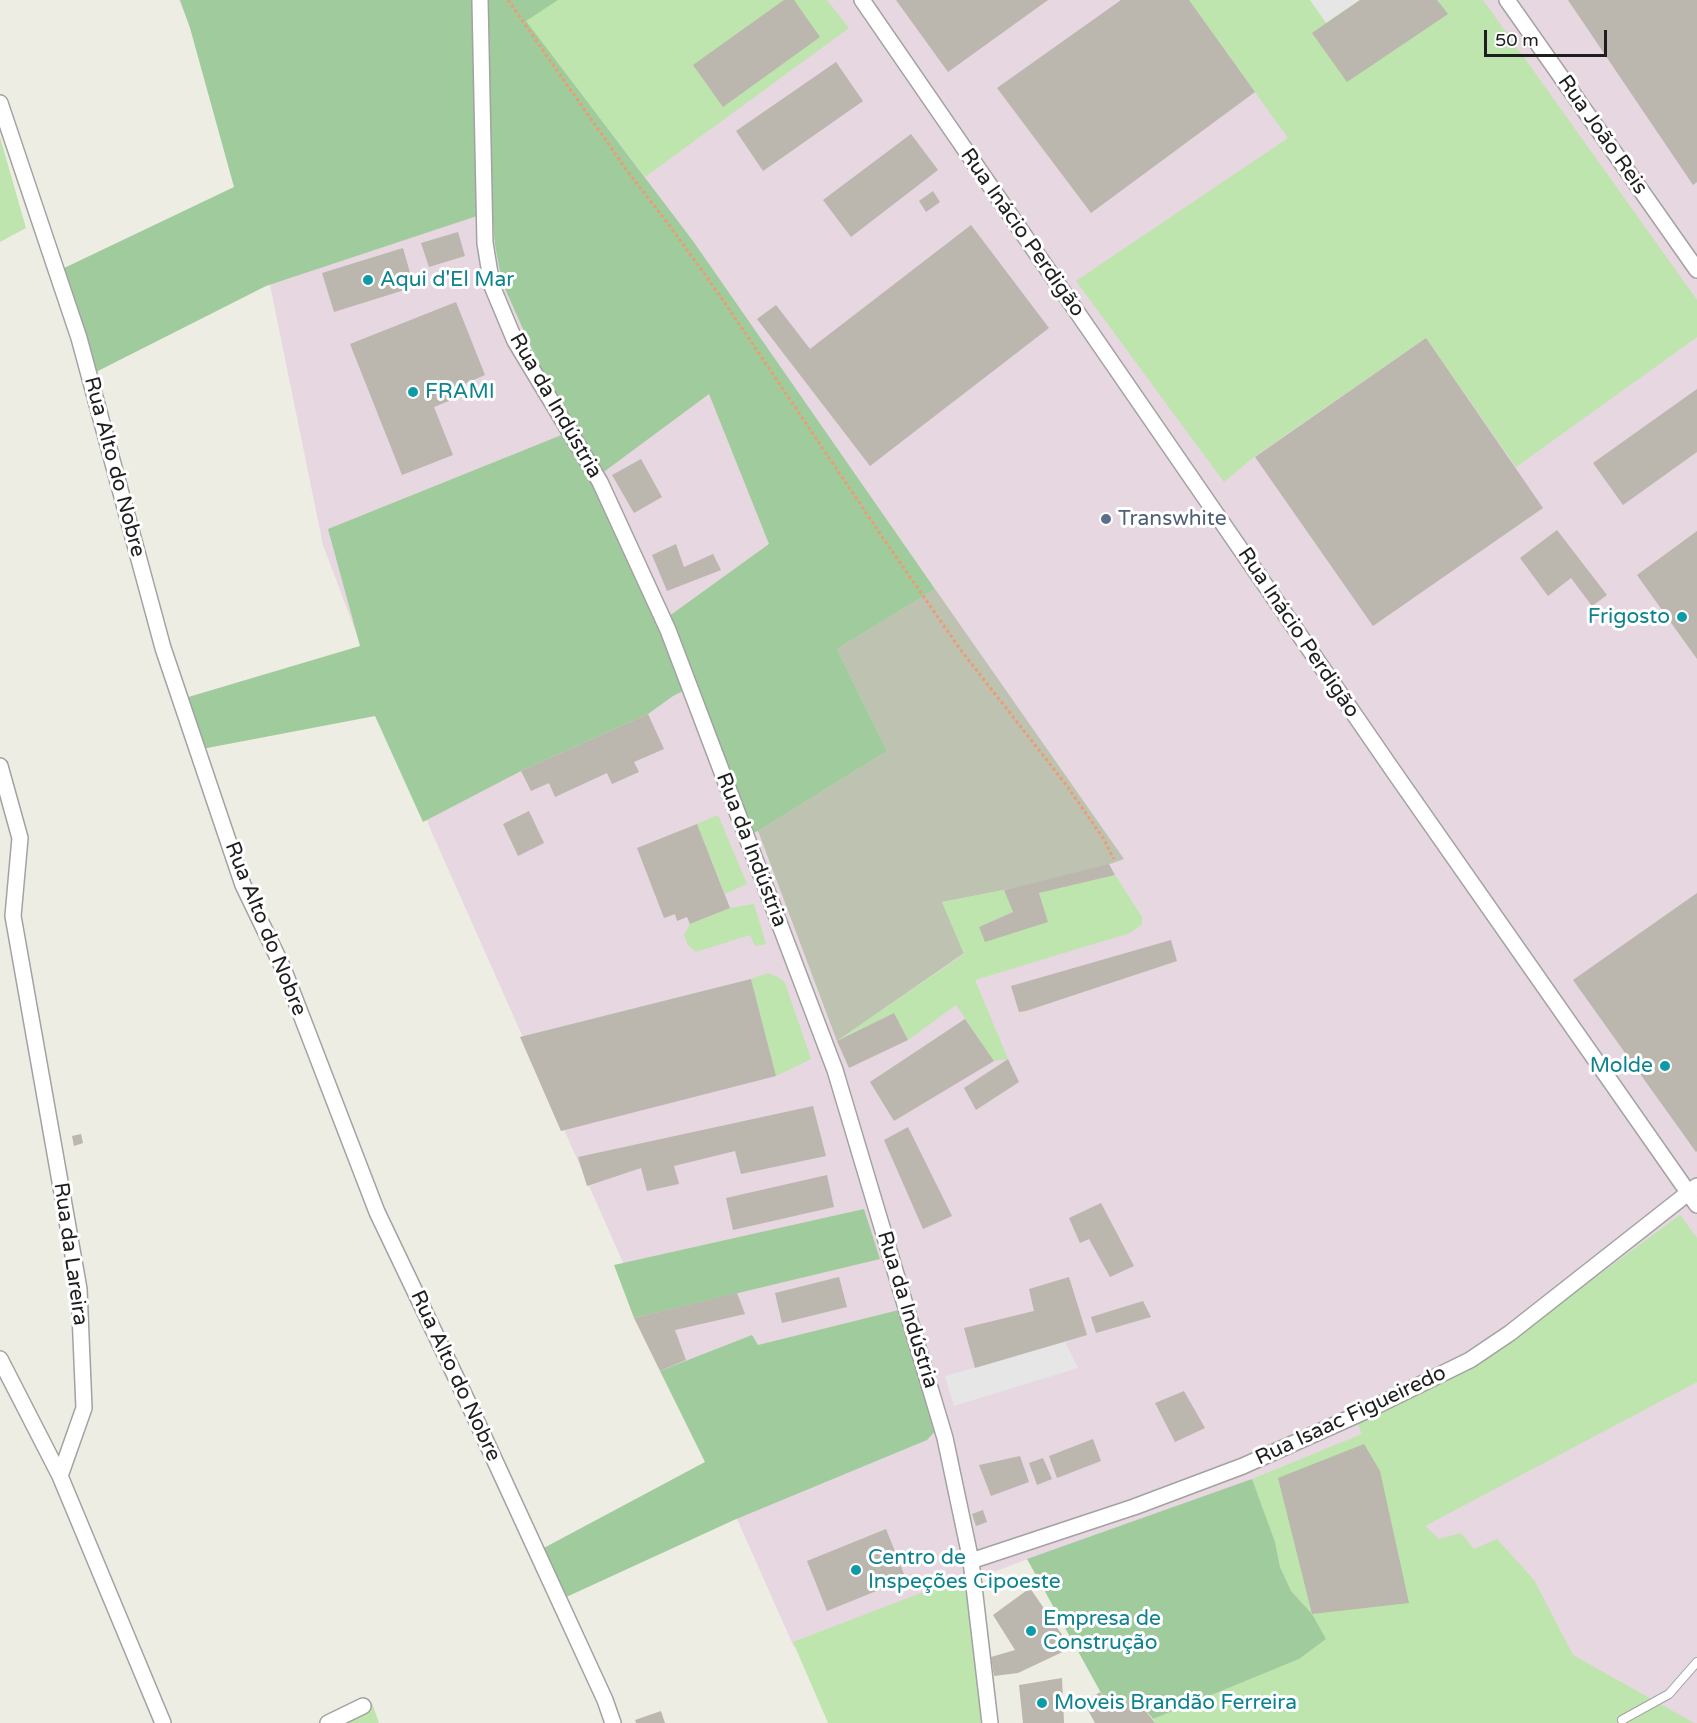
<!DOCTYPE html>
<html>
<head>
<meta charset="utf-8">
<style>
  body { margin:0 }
  #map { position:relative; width:1697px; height:1723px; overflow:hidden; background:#eeede4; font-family:"Varela Round",sans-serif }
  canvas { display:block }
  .scale { position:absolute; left:1484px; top:30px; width:123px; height:27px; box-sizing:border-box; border:3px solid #1e1e1e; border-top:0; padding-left:8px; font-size:18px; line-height:21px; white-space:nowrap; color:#1e1e1e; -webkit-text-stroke:4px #fff; paint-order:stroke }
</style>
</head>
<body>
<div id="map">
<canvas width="1697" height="1723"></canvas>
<div class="scale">50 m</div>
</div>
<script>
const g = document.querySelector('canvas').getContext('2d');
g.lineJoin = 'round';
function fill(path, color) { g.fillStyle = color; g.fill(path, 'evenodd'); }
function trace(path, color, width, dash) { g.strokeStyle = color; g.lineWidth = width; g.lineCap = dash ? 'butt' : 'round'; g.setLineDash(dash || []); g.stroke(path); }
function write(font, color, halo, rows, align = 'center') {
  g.font = font + ' "Varela Round",sans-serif'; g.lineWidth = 6; g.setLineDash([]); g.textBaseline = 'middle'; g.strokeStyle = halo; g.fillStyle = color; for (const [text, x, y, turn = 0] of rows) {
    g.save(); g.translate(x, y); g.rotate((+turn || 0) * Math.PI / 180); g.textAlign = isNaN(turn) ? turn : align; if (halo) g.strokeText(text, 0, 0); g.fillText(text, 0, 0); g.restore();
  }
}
fill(new Path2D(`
  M 179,0 L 1697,0 L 1697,1723 L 1160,1723 L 1028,1559 L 794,1647 L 429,826 L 323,545 L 260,236 L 192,31 Z`), '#e7d7e0');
fill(new Path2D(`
  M 935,589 L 1124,859 L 1107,865 L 1004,890 L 942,902 L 964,953 L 837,1041 L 758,831 L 887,751 L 837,649 Z`), '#bec2b0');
fill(new Path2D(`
  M 558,0 L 827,0 L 849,28 L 645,177 L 525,21 Z
  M 1189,0 L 1483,0 L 1697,300 L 1697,337 L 1516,467 L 1426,338 L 1255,456 L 1224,482 L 1076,281 L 1288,138 Z
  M 0,137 L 26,228 L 0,242 Z
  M 718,815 L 747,884 L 725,894 L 697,824 Z
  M 1115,875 L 1142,917 L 1142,924 L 1130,933 L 975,980 L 1008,1059 L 994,1061 L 956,1005 L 908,1040 L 894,1013 L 837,1041 L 964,954 L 942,902 L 1004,890 L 1013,912 L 979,927 L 985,941 L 1048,922 L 1039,893 Z
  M 754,904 L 766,944 L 755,946 L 750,935 L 696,952 L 688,945 L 684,935 L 690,924 L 730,908 Z
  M 768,973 L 778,977 L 785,983 L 811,1059 L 776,1076 L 751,979 Z
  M 1680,1215 L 1697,1238 L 1697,1382 L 1425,1526 L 1439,1539 L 1461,1533 L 1474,1549 L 1497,1539 L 1534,1580 L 1573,1655 L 1694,1723 L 1155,1723 L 1153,1719 L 1299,1659 L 1326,1639 L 1312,1614 L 1291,1591 L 1280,1567 L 1275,1542 L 1252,1479 L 1362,1434 L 1357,1422 L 1504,1345 Z
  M 970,1578 L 981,1723 L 828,1723 L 793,1642 L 955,1580 Z
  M 372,1703 L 379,1723 L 331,1723 Z`), '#bde5ad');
fill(new Path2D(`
  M 180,0 L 558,0 L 526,21 L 693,241 L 935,589 L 837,649 L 887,751 L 758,831 L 750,834 L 665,619 L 769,544 L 709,394 L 601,474 L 540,367 L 502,282 L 495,245 L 492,211 L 266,286 L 92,374 L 62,269 L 234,187 L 190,28 Z
  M 569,432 L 687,689 L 673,696 L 648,714 L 521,771 L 423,822 L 375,716 L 202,749 L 185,698 L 360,646 L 328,529 Z
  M 864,1209 L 880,1259 L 634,1318 L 614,1265 Z
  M 903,1309 L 938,1428 L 927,1440 L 734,1520 L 562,1599 L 540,1550 L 705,1462 L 660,1371 L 752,1335 L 758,1345 Z
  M 1252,1479 L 1275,1542 L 1280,1567 L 1291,1591 L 1312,1614 L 1326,1639 L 1299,1659 L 1153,1719 L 1136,1698 L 1111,1711 L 1027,1559 Z`), '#a0cb9c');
fill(new Path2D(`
  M 1310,0 L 1360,0 L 1326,23 Z
  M 1065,1342 L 1078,1368 L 954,1406 L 945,1376 Z`), '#e6e6e6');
fill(new Path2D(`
  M 784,0 L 794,0 L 820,37 L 723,107 L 693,65 Z
  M 896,0 L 1048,0 L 948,72 Z
  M 1121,0 L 1189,0 L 1255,92 L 1091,213 L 997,88 Z
  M 1360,0 L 1437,0 L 1448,14 L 1347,82 L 1312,33 Z
  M 1568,0 L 1697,0 L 1697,182 L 1693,185 Z
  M 836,62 L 863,101 L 763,171 L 736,131 Z
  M 911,134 L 938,170 L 851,237 L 823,200 Z
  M 933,191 L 940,202 L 926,212 L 919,201 Z
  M 971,225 L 1049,328 L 870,466 L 757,319 L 776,305 L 810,349 Z
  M 458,232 L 465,256 L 429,267 L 421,243 Z
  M 403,248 L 414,287 L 334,312 L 322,273 Z
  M 456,302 L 485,375 L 455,388 L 459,397 L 434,407 L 453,455 L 402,475 L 350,344 Z
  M 1426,338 L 1543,508 L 1373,626 L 1255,457 Z
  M 1697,389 L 1697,452 L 1623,505 L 1593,463 Z
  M 641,459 L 662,497 L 634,513 L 612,475 Z
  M 1557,530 L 1607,595 L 1592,606 L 1571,578 L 1548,596 L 1520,558 Z
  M 1697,531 L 1697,659 L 1637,575 Z
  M 676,544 L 684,567 L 713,554 L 721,570 L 667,591 L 652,555 Z
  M 648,714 L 664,749 L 634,762 L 639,772 L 612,784 L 607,773 L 555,797 L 549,783 L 531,791 L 521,771 Z
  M 529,811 L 544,843 L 518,856 L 503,824 Z
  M 697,824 L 730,908 L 690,924 L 687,917 L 677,921 L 675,914 L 664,918 L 637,848 Z
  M 1109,864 L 1115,875 L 1039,893 L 1048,922 L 985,942 L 979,927 L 1013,912 L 1004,890 Z
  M 1697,893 L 1697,1151 L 1696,1152 L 1573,980 Z
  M 1171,940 L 1177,961 L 1026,1011 L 1019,1012 L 1011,986 Z
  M 751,979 L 776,1076 L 561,1131 L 520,1037 Z
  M 894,1013 L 908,1040 L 849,1068 L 837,1041 Z
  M 965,1019 L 994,1061 L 894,1121 L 870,1082 Z
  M 1008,1059 L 1019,1082 L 976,1110 L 964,1088 Z
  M 813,1106 L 826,1156 L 741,1174 L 735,1151 L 674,1166 L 679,1184 L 647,1191 L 641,1168 L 587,1186 L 578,1157 Z
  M 908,1127 L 952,1216 L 923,1229 L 884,1140 Z
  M 81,1134 L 83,1143 L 74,1146 L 72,1136 Z
  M 827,1175 L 834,1207 L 733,1230 L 726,1198 Z
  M 1101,1203 L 1134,1266 L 1110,1277 L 1089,1239 L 1080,1243 L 1069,1218 Z
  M 839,1277 L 847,1307 L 782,1323 L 775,1293 Z
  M 1069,1277 L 1087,1335 L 975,1368 L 964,1328 L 1034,1311 L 1029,1289 Z
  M 737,1293 L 745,1314 L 675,1330 L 686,1360 L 660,1371 L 634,1318 Z
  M 1143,1301 L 1151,1317 L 1096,1333 L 1091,1317 Z
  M 1184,1391 L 1205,1428 L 1175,1442 L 1155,1403 Z
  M 1093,1439 L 1101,1461 L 1057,1478 L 1049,1456 Z
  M 1364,1444 L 1380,1471 L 1409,1603 L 1312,1614 L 1278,1478 Z
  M 1020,1456 L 1029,1482 L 991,1496 L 979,1465 Z
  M 1043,1458 L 1052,1479 L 1037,1485 L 1029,1463 Z
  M 983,1510 L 987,1522 L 976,1526 L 972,1514 Z
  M 886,1529 L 906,1579 L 827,1611 L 807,1561 Z
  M 1030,1588 L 1071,1648 L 1018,1673 L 994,1676 L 991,1657 L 1015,1650 L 993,1615 Z
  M 1062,1678 L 1064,1723 L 1023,1723 L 1019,1685 Z
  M 1100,1692 L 1111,1711 L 1136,1698 L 1155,1723 L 1095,1723 L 1084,1703 Z
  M 661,1711 L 665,1723 L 636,1723 L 635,1720 Z`), '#bbb6ae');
const lane = new Path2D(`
  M 1622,1720 L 1669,1694 L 1697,1662`);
const street = new Path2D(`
  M 480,0 L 485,243 L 492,286 L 515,341 L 600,482 L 668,630 L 835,1070 L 945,1438 L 971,1561 L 990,1723
  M 862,0 L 1394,772 L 1697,1205
  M 1507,0 L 1697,270
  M 0,103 L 79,338 L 163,648 L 243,885 L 283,968 L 377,1212 L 472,1411 L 605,1700 L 613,1723
  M 0,766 L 20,838 L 13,916 L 79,1289 L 84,1408 L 60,1476
  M 0,1359 L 60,1476 L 163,1723
  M 971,1561 L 1134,1507 L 1243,1466 L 1368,1410 L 1470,1360 L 1510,1333 L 1697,1186
  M 328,1723 L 363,1706`);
trace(lane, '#a2a2a2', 10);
trace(street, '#a2a2a2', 18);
trace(new Path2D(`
  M 508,0 L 628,172 L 670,226 L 723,300 L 883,538 L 960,649 L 1067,786 L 1103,838 L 1114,859`), '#f09a73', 3, [3, 3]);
trace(lane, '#fff', 8);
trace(street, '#fff', 15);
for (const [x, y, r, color] of [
  [368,280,6,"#0f9aa8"],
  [413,392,6,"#0f9aa8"],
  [1106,519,6,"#5c6f8a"],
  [1682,617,6,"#0f9aa8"],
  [1665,1066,6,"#0f9aa8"],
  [856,1570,6,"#0f9aa8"],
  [1031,1631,6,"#0f9aa8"],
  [1042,1703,6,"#0f9aa8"]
]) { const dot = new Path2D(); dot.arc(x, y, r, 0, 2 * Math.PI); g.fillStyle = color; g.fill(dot); trace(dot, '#fff', 2); }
write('21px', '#1e1e1e', '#fff', [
  ["Rua João Reis",1602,135,55],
  ["Rua Inácio Perdigão",1022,233,55],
  ["Rua da Indústria",555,406,60],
  ["Rua Alto do Nobre",114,467,75],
  ["Rua Inácio Perdigão",1298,633,56],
  ["Rua da Indústria",751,850,69],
  ["Rua Alto do Nobre",265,929,68],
  ["Rua da Lareira",70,1254,82],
  ["Rua da Indústria",907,1310,73],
  ["Rua Alto do Nobre",455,1376,65],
  ["Rua Isaac Figueiredo",1351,1416,-25]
]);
write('21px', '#0d838f', '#fff', [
  ["Aqui d'El Mar",380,280],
  ["FRAMI",425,392],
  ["Frigosto",1670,617,"right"],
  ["Molde",1653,1066,"right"],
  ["Centro de",868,1558],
  ["Inspeções Cipoeste",868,1582],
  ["Empresa de",1043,1619],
  ["Construção",1043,1643],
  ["Moveis Brandão Ferreira",1054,1703]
], 'left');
write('21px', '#4e5e75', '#fff', [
  ["Transwhite",1118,519]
], 'left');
</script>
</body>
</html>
